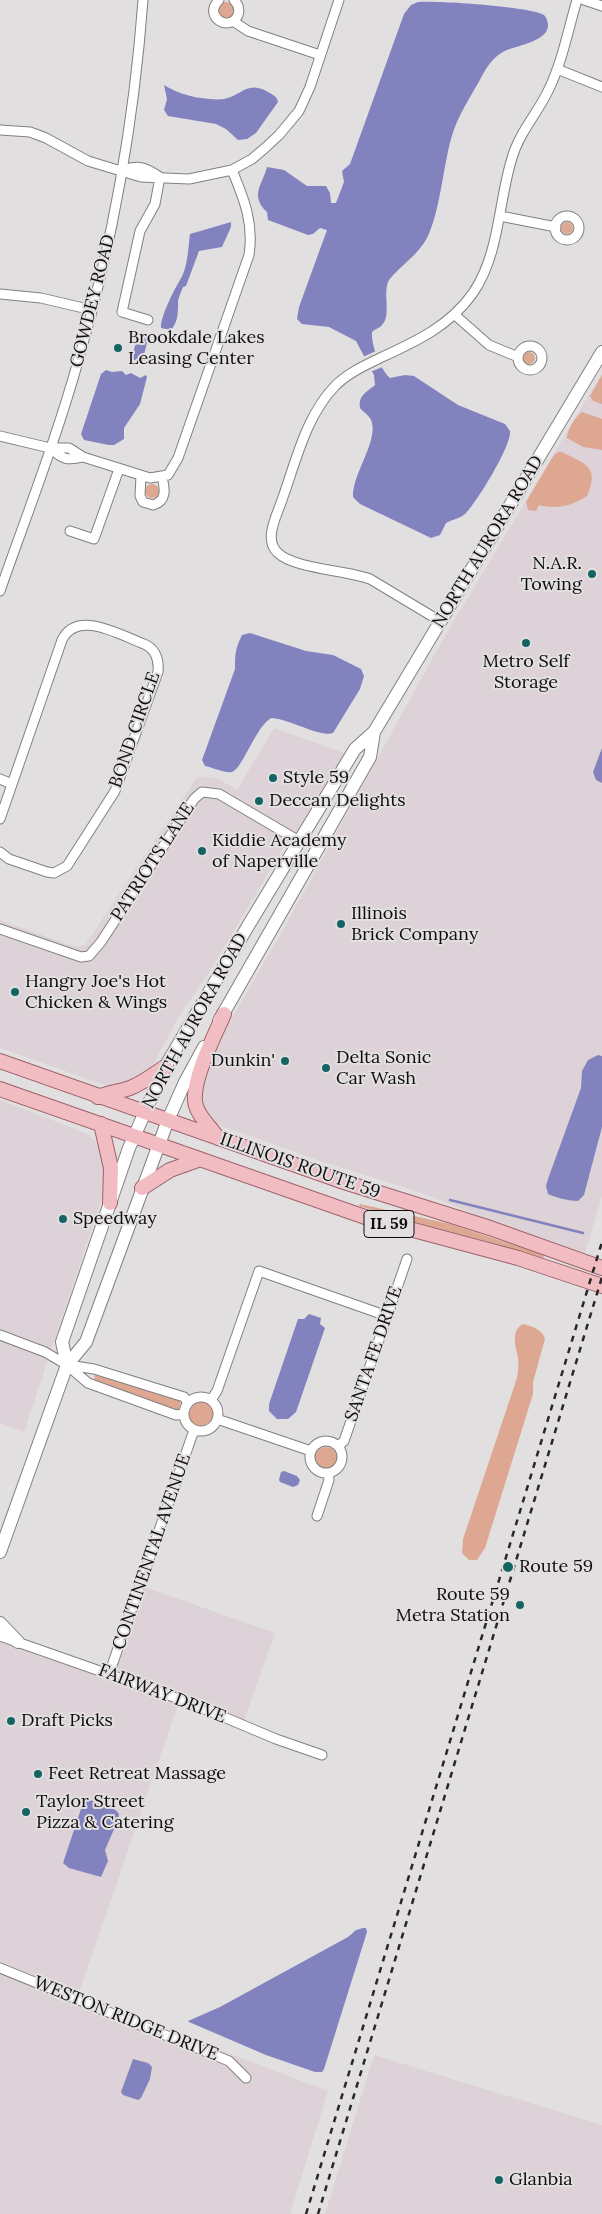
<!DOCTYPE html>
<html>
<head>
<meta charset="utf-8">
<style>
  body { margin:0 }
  canvas { display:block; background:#e2dfe1 }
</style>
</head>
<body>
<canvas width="602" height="2214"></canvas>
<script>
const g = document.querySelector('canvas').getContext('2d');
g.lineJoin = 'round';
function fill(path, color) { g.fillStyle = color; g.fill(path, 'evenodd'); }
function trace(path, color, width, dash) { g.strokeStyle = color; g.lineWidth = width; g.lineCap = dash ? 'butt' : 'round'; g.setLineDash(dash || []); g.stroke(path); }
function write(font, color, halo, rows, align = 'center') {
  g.font = font + ' Lora,serif'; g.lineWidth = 4; g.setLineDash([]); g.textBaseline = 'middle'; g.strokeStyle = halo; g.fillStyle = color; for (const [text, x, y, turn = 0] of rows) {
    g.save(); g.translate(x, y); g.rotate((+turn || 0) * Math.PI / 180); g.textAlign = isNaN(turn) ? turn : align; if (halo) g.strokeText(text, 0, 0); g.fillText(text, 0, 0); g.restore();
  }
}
fill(new Path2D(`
  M 602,373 L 602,1196 L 585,1253 L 494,1222 L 419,1192 L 329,1164 L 216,1124 L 204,1113 L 200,1104 L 201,1079 L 215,1047 L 284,928 L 442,641 Z
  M 274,728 L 347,754 L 302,825 L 284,847 L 207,976 L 181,1013 L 149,1072 L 143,1077 L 115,1086 L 108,1086 L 0,1048 L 0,920 L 76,947 L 85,945 L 197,777 L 217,778 L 237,790 Z
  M 0,1100 L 88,1134 L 105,1151 L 105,1189 L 24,1432 L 0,1423 Z
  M 139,1585 L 275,1633 L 243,1724 L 180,1699 L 78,1996 L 328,2091 L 290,2214 L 0,2214 L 0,1640 L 105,1676 Z
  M 374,2055 L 602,2125 L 602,2214 L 325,2214 Z`), '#ddd2d8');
fill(new Path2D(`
  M218 10a8 8 0 1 1 16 0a8 8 0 1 1-16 0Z
  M561 228a6 6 0 1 1 12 0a6 6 0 1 1-12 0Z
  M523 358a6 6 0 1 1 12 0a6 6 0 1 1-12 0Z
  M 602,375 L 602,404 L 593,401 L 590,396 Z
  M 582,412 L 602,419 L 602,450 L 583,447 L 567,438 C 567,430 575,417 582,412 Z
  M 558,452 L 562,452 C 585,464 600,466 587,496 C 574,505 556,510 539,505 L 536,511 L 528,510 L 526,502 L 554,455 Z
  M145 491a7 7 0 1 1 14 0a7 7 0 1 1-14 0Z
  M 360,1204 L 450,1224 L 544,1255 L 543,1258 C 482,1238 420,1225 359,1206 Z
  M 523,1324 C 532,1326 543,1330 545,1339 L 533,1382 L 533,1394 L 485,1548 L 477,1560 L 469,1560 L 462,1553 L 463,1539 L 517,1378 C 518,1371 519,1364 518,1358 C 516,1347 510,1331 523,1324 Z
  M 95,1375 L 144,1388 L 181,1401 L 178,1412 L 94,1380 Z
  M187 1413a13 13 0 1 1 26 0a13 13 0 1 1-26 0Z
  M315 1458a11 11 0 1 1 22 0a11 11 0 1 1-22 0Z`), '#dea791');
fill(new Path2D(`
  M 418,2 C 433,0 540,7 545,16 C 560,41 515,45 503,52 C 494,57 488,65 483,74 C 472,95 457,116 451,139 C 443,168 440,212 427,238 C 419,254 400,266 389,280 C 382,293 392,315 382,325 C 380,328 375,329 372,332 C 371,345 380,369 390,378 L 405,375 L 414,376 L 458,405 L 505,424 L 510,431 C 512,445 477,502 466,513 C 460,519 453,519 446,523 L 440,535 L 431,538 L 360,504 L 353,497 C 352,475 377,443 372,423 C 371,416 364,413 360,408 C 358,395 367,392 375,385 L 374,375 L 356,341 L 329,327 L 302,324 L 297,319 L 299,307 L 327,230 L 320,228 L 313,234 L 308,235 L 268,220 L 267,212 C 249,195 263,184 267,167 L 284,170 L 307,186 L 326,186 L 330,193 L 331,203 L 336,203 L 344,182 L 342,171 L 350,164 L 404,14 L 411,5 Z
  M 164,85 C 179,95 206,101 224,99 C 242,96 246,80 268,92 C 273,95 277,96 278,102 L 256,133 L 247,139 L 238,140 L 226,129 L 216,124 L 168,116 L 164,110 L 167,99 Z
  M 231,222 L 231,227 L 222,247 L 199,251 L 186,286 L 183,287 C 181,292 178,298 178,303 C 178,313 178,322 171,330 L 161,328 C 160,317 175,288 180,280 C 188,267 188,249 190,234 Z
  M 138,336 L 148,339 L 142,362 L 131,359 Z
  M 106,370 L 112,372 L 122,371 L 126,375 L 131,373 L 140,378 L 146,375 L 147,377 L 140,404 L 124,428 L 124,439 L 114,445 L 109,445 L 84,440 L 81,434 L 101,374 Z
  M 250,633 L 306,651 L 333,655 L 361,669 L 364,676 L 360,689 L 333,733 C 320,738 288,718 271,718 C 255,728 243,768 232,772 C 227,774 211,767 205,766 L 202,760 L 235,669 C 235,655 235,649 242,635 Z
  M 602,748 L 602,783 L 596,780 L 593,772 Z
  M 598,1055 L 602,1056 L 602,1127 L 584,1195 L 578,1201 C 569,1201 557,1198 548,1194 L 546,1186 L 548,1179 L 581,1088 L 582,1071 L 588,1060 Z
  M 309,1314 L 321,1318 L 320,1324 L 325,1328 L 296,1412 L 288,1419 L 277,1419 L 269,1411 L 269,1404 L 298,1319 L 304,1319 Z
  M 284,1471 L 297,1476 L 300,1480 L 298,1485 L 293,1487 L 280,1482 L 279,1480 L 281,1472 Z
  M 84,1800 C 93,1799 115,1806 119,1814 L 118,1820 L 105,1850 L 108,1861 L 101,1877 L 69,1868 L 63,1863 Z
  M 363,1928 L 366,1928 L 367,1932 L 324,2069 L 322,2072 L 315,2072 L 266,2055 L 189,2022 L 188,2021 L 220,2007 L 348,1937 L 356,1930 Z
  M 133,2059 L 148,2063 L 152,2067 L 150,2079 L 141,2098 L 138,2100 L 123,2095 L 121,2092 Z`), '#8282bf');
fill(new Path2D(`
  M 378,350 L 385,366 L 370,372 L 363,357 Z`), '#e2dfe1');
trace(new Path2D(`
  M 450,1200 L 583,1233`), '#8282bf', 2.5);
const minor = new Path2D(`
  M 219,0 C 202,17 230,33 238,15 C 240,9 238,4 234,0
  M 584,0 L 602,6
  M 233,21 L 248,31 L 320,55
  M 557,69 L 602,87
  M 0,130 L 30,132 L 46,138 L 88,161 L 141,177 L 189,179 L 232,170 L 252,159 L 265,148 L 279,135 L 299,111 L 310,87 L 339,0
  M 123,170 C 139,164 146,168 160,177
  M 500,216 L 556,227
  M555 228a12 12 0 1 1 24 0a12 12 0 1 1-24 0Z
  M 0,294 L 41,298 L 92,310
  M 455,315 L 489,345 L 518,357
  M 148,320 L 122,312 L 140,231 L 155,204 L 160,177
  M518 358a12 12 0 1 1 24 0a12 12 0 1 1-24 0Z
  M 0,436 L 50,448 L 69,448 L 83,457 L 150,478 L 168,475 L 178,458 L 249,255 C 254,223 244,199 232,170
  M 50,448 C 62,459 67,461 83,457
  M 141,476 L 140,496 L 143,502 L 153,505 C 167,501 165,489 162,477
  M 70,531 L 94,539 L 119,469
  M 0,591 C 27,514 57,437 79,358 C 113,241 134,122 143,0
  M 440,621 L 370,579 C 346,570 295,569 278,553 C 263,540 277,515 282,500 C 296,461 306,416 335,386 C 348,373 364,366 380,358 C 415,342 450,326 473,293 C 500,253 498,203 512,158 C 519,133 537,114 548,91 C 562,63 568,30 577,0
  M 0,779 L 12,784
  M 0,819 L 62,640 C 77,609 120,635 144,644 C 156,649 159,660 158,672 L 115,791 L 67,866 L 54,873 L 47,872 L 9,859 L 0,852
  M 0,929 L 81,957 L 89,956 L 101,942 L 194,799 L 202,792 L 219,794 L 299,841
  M 0,1335 L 45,1352 L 67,1365 L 88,1383 L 176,1415 L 184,1414
  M 68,1365 L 94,1369 L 184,1397 L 188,1403
  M184 1414a17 17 0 1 1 34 0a17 17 0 1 1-34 0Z
  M 211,1400 L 217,1391 L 259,1271 L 387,1316
  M 217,1419 L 311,1451
  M310 1457a16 16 0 1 1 32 0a16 16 0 1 1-32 0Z
  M 338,1446 L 344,1441 L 407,1259
  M 317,1516 L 329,1480 L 328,1473
  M 0,1636 L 188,1702 L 276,1739 L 322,1755
  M 109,1674 L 194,1430
  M 0,1968 L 229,2061 L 246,2078`);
const secondary = new Path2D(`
  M 219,1021 L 370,757 L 374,732
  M 67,1365 L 62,1342 L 129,1148 L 165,1067 L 248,926 L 355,749 L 374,732 L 602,352
  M 0,1552 L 67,1365 L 86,1342 L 168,1120 L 185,1082 L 204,1047
  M 0,1623 L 18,1642`);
const primary = new Path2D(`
  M 0,1061 L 338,1180 L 490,1228 L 602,1268
  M 0,1089 L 365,1217 L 518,1258 L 602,1286
  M 98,1097 C 110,1092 119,1092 130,1088 C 143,1083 154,1074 165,1067
  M 101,1124 L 111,1168 L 110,1203
  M 218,1138 C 211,1128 199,1117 196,1106 C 189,1085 215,1035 224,1014
  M 142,1188 L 170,1170 L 198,1160`);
trace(minor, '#827f81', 11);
trace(secondary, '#827f81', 14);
trace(primary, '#9d6269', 16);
trace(minor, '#fff', 9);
trace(secondary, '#fff', 12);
trace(primary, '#f2bdc2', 14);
trace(new Path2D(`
  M 306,2214 L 602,1242
  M 318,2214 L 602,1277`), '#292728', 2.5, [6, 6]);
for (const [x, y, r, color] of [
  [118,348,5,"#146463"],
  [592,574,5,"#146463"],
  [526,643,5,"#146463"],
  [273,778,5,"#146463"],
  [259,801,5,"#146463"],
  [202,851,5,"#146463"],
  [341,924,5,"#146463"],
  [15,992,5,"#146463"],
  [285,1061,5,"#146463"],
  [326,1068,5,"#146463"],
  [63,1219,5,"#146463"],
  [508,1567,6,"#146463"],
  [520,1605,5,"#146463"],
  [11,1721,5,"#146463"],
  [38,1774,5,"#146463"],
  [26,1812,5,"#146463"],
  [499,2180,5,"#146463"]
]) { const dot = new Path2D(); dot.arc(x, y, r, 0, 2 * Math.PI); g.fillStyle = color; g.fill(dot); trace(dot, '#e2dfe1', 2); }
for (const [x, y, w] of [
  [389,1224,50]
]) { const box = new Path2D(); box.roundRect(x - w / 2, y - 13.5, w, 27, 4); g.fillStyle = '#e2dfe1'; g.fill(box); trace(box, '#0e0c0d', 1); }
write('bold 16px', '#0e0c0d', null, [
  ["IL 59",389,1224]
]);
write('18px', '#0e0c0d', '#e2dfe1', [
  ["GOWDEY ROAD",93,301,-76],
  ["NORTH AURORA ROAD",488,542,-59],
  ["BOND CIRCLE",135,730,-71],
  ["PATRIOTS LANE",153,862,-57],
  ["NORTH AURORA ROAD",195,1021,-61],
  ["ILLINOIS ROUTE 59",300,1166,19],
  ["SANTA FE DRIVE",374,1354,-71],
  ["CONTINENTAL AVENUE",152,1552,-71],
  ["FAIRWAY DRIVE",162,1694,21],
  ["WESTON RIDGE DRIVE",126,2019,22]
]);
write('18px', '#0e0c0d', '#e2dfe1', [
  ["Brookdale Lakes",128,338],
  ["Leasing Center",128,359],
  ["N.A.R.",582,564,"right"],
  ["Towing",582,585,"right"],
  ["Metro Self",526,662,"center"],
  ["Storage",526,683,"center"],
  ["Style 59",283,778],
  ["Deccan Delights",269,801],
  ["Kiddie Academy",212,841],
  ["of Naperville",212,862],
  ["Illinois",351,914],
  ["Brick Company",351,935],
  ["Hangry Joe's Hot",25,982],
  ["Chicken & Wings",25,1003],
  ["Delta Sonic",336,1058],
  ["Car Wash",336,1079],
  ["Dunkin'",275,1061,"right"],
  ["Speedway",73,1219],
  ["Route 59",519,1567],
  ["Route 59",510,1595,"right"],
  ["Metra Station",510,1616,"right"],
  ["Draft Picks",21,1721],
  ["Feet Retreat Massage",48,1774],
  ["Taylor Street",36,1802],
  ["Pizza & Catering",36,1823],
  ["Glanbia",509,2180]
], 'left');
</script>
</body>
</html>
